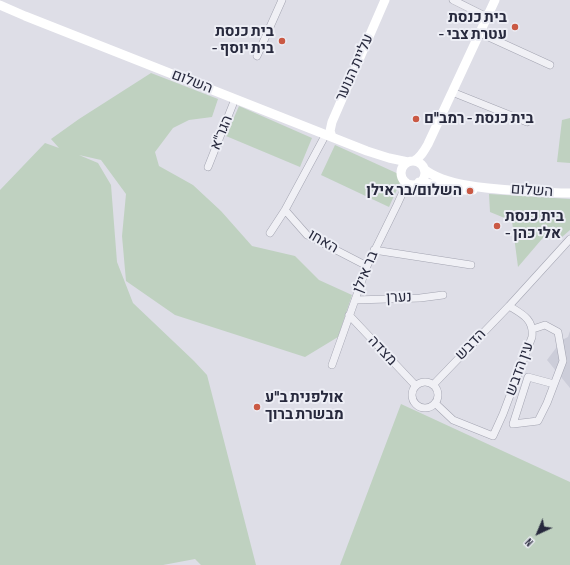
<!DOCTYPE html>
<html>
<head>
<meta charset="utf-8">
<style>
  body { margin:0 }
  #map { position:relative; width:570px; height:565px; overflow:hidden; background:#dedee7; font-family:"Sofia Sans Condensed",sans-serif }
  canvas { display:block }
  .north { position:absolute; left:518px; top:513px; width:40px; height:40px; -webkit-text-stroke:3px #edeef5; paint-order:stroke; rotate:224deg; font-size:11px; font-weight:700; line-height:16px; text-align:center; color:#27293d }
  .north::after { content:''; display:block; margin:auto; width:14px; height:18px; background:#27293d; clip-path:polygon(50% 0,100% 100%,50% 72%,0 100%) }
</style>
</head>
<body>
<div id="map">
<canvas width="570" height="565"></canvas>
<div class="north">N</div>
</div>
<script>
const g = document.querySelector('canvas').getContext('2d');
g.lineJoin = 'round';
function fill(path, color) { g.fillStyle = color; g.fill(path, 'evenodd'); }
function trace(path, color, width, dash) { g.strokeStyle = color; g.lineWidth = width; g.lineCap = dash ? 'butt' : 'round'; g.setLineDash(dash || []); g.stroke(path); }
function write(font, color, halo, rows, align = 'center') {
  g.font = font + ' "Sofia Sans Condensed",Heebo,sans-serif'; g.lineWidth = 4; g.setLineDash([]); g.textBaseline = 'middle'; g.strokeStyle = halo; g.fillStyle = color; for (const [text, x, y, turn = 0] of rows) {
    g.save(); g.translate(x, y); g.rotate((+turn || 0) * Math.PI / 180); g.textAlign = isNaN(turn) ? turn : align; if (halo) g.strokeText(text, 0, 0); g.fillText(text, 0, 0); g.restore();
  }
}
fill(new Path2D(`
  M 570,331 L 570,388 L 547,360 L 562,340 L 568,337 Z`), '#cccdd9');
fill(new Path2D(`
  M 151,73 L 218,99 L 212,117 L 189,120 L 173,128 L 155,152 L 159,166 L 193,185 L 221,211 L 252,246 L 295,256 L 319,280 L 352,295 L 338,337 L 305,357 L 175,315 L 126,281 L 122,236 L 126,194 L 101,160 L 79,155 L 98,163 L 111,185 L 117,262 L 133,303 L 194,361 L 207,375 L 256,565 L 201,565 L 195,559 L 163,565 L 0,565 L 0,190 L 45,143 L 59,148 L 51,139 L 79,119 Z
  M 239,106 L 312,138 L 300,167 L 226,136 Z
  M 570,118 L 570,163 L 557,162 L 562,120 Z
  M 335,145 L 403,176 L 389,207 L 321,175 Z
  M 489,194 L 570,199 L 570,230 L 562,237 L 553,226 L 518,267 L 512,221 L 490,212 Z
  M 401,404 L 570,482 L 570,565 L 340,565 Z`), '#bfd1c0');
const street = new Path2D(`
  M 453,0 L 487,17
  M 480,33 L 550,65
  M 257,56 L 282,0
  M 452,92 L 527,122
  M 208,167 L 235,99
  M 285,210 L 307,235 L 367,266
  M 270,233 L 285,210 L 326,134
  M 374,250 L 471,265
  M 355,300 L 420,298 L 443,295
  M 349,315 L 416,386
  M 533,329 L 545,325 L 558,332 L 563,361 L 547,403 L 538,421 L 513,424 L 528,377 L 554,384
  M 332,365 L 367,266 L 397,205 L 407,183
  M412 395a13 13 0 1 1 26 0a13 13 0 1 1-26 0Z
  M 433,385 L 509,306
  M 435,403 L 453,420 L 493,436 L 503,414 L 532,337 C 534,319 522,314 509,306 L 570,239`);
trace(street, '#a3a4b1', 8);
trace(street, '#f0f0f5', 7);
trace(new Path2D(`
  M 0,5 L 25,16 L 367,151 L 389,158 L 408,162
  M 332,137 L 330,131 L 332,122 L 385,0
  M 414,161 C 421,157 424,151 428,144 L 495,0
  M401 173a12 12 0 1 1 24 0a12 12 0 1 1-24 0Z
  M 424,169 C 446,187 495,189 523,191 C 539,192 554,193 570,193
  M 419,182 L 431,184 L 457,190 L 473,190`), '#fff', 9);
for (const [x, y, r, color] of [
  [515,27,4,"#ca5944"],
  [282,41,4,"#ca5944"],
  [416,119,4,"#ca5944"],
  [470,191,4,"#ca5944"],
  [497,226,4,"#ca5944"],
  [257,407,4,"#ca5944"]
]) { const dot = new Path2D(); dot.arc(x, y, r, 0, 2 * Math.PI); g.fillStyle = color; g.fill(dot); trace(dot, '#edeef5', 1.5); }
write('bold 15px', '#27293d', '#edeef5', [
  ["בית כנסת",507,18],
  ["- עטרת צבי",507,35],
  ["בית כנסת",274,32],
  ["- בית יוסף",274,49],
  ["בית כנסת - רמב\"ם",424,119,"left"],
  ["השלום/בר אילן",462,191],
  ["בית כנסת",505,217,"left"],
  ["- אלי כהן",505,234,"left"],
  ["אולפנית ב\"ע",265,398,"left"],
  ["מבשרת ברוך",265,415,"left"]
], 'right');
write('15px', '#27293d', '#edeef5', [
  ["עליית הנוער",355,68,-66],
  ["השלום",192,82,21],
  ["הגר\"א",222,133,-68],
  ["השלום",532,191,4],
  ["האחו",323,242,30],
  ["בר אילן",366,272,-68],
  ["נערן",399,298,-2],
  ["הדבש",471,345,-46],
  ["מצדה",382,351,47],
  ["עין הדבש",520,369,-70]
]);
</script>
</body>
</html>
